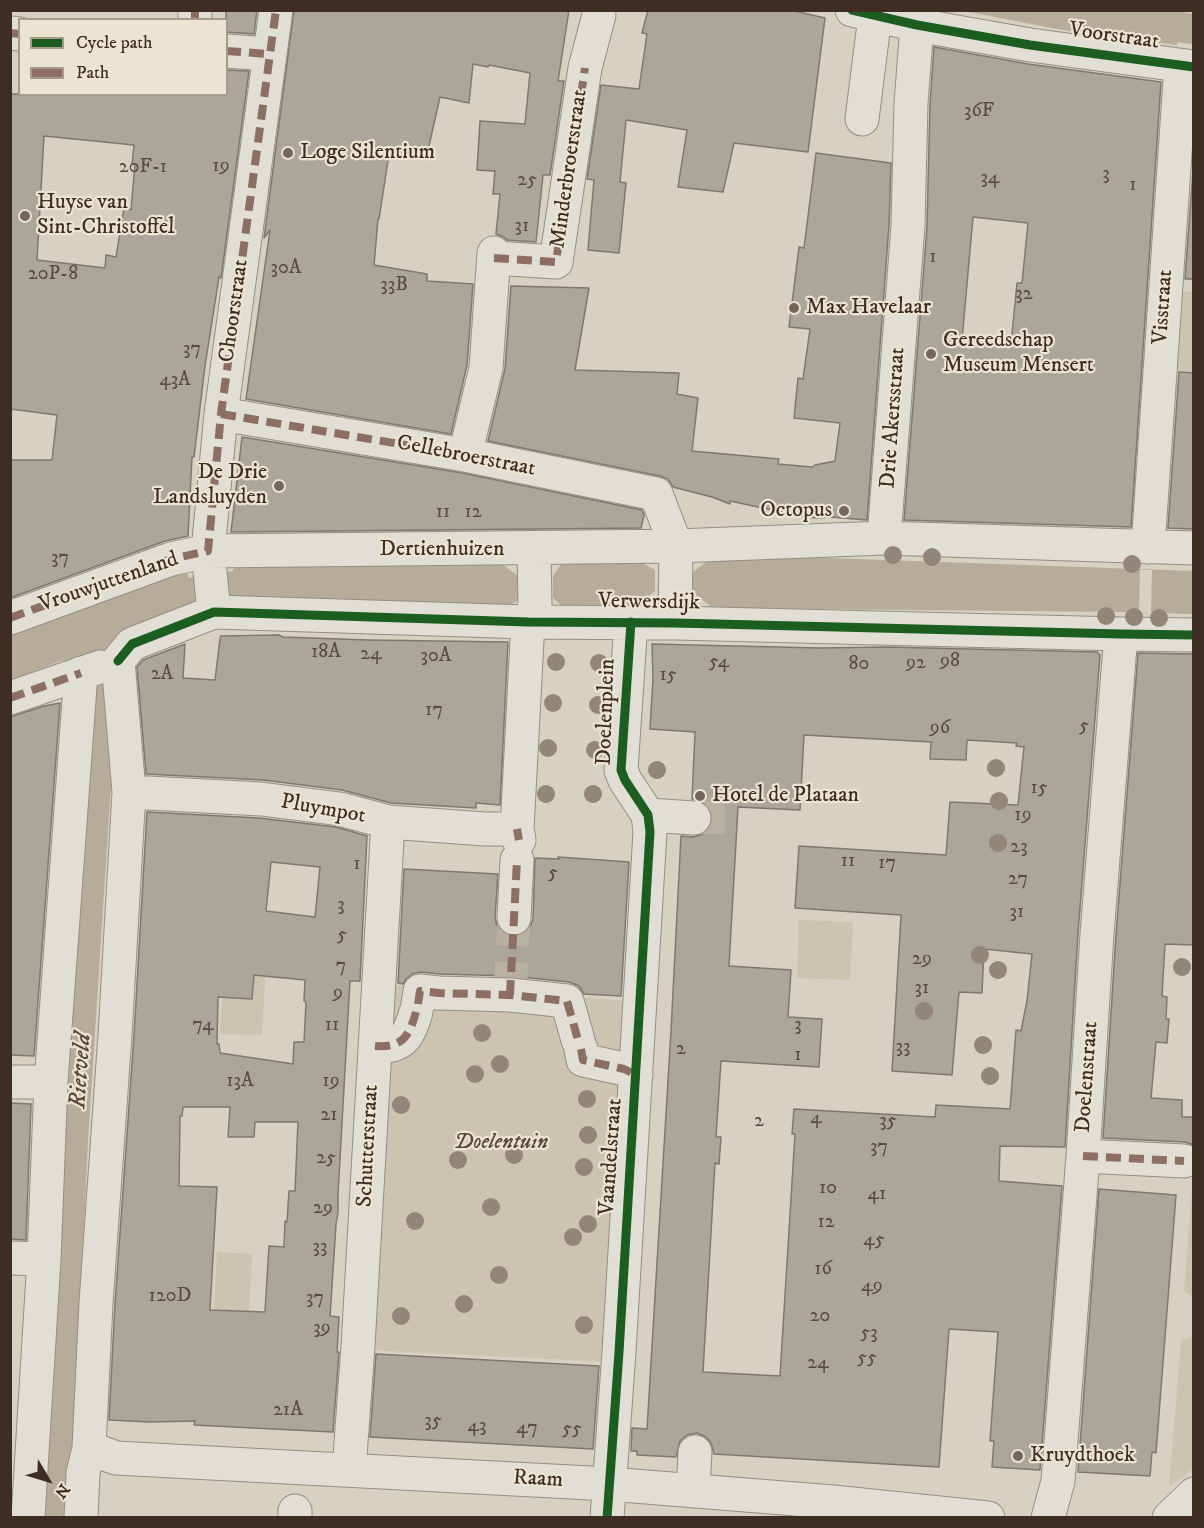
<!DOCTYPE html>
<html>
<head>
<meta charset="utf-8">
<style>
  body { margin:0 }
  #map { position:relative; width:1204px; height:1528px; overflow:hidden; background:#d6d1c1; font-family:"IM FELL DW Pica",serif }
  canvas { display:block }
  .frame { position:absolute; inset:0; border:12px solid #3f2c23; pointer-events:none }
  .legend { position:absolute; left:18px; top:18px; width:210px; height:78px; box-sizing:border-box; background:#eae4d1; border:2px solid #a69a8b; margin:0; padding:8px 10px; list-style:none; font-size:18px; color:#3f2c23 }
  .legend li { display:flex; align-items:center; gap:12px; height:30px }
  .legend b { width:30px; border:2px solid #a69a8b }
  .north { position:absolute; left:18px; top:1450px; width:60px; height:60px; -webkit-text-stroke:4px #eae4d1; paint-order:stroke; rotate:128deg; font-size:16px; font-weight:700; line-height:24px; text-align:center; color:#3f2c23 }
  .north::after { content:''; display:block; margin:auto; width:21px; height:27px; background:#3f2c23; clip-path:polygon(50% 0,100% 100%,50% 72%,0 100%) }
</style>
</head>
<body>
<div id="map">
<canvas width="1204" height="1528"></canvas>
<div class="frame"></div>
<ul class="legend">
<li><b style="height:8px;background:#1b5e20"></b>Cycle path</li>
<li><b style="height:8px;background:#8d6e63"></b>Path</li>
</ul>
<div class="north">N</div>
</div>
<script>
const g = document.querySelector('canvas').getContext('2d');
g.lineJoin = 'round';
function fill(path, color) { g.fillStyle = color; g.fill(path, 'evenodd'); }
function trace(path, color, width, dash) { g.strokeStyle = color; g.lineWidth = width; g.lineCap = dash ? 'butt' : 'round'; g.setLineDash(dash || []); g.stroke(path); }
function write(font, color, halo, rows, align = 'center') {
  g.font = font + ' "IM FELL DW Pica",serif'; g.lineWidth = 4.5; g.setLineDash([]); g.textBaseline = 'middle'; g.strokeStyle = halo; g.fillStyle = color; for (const [text, x, y, turn = 0] of rows) {
    g.save(); g.translate(x, y); g.rotate((+turn || 0) * Math.PI / 180); g.textAlign = isNaN(turn) ? turn : align; if (halo) g.strokeText(text, 0, 0); g.fillText(text, 0, 0); g.restore();
  }
}
fill(new Path2D(`
  M 1172,290 L 1193,292 L 1193,372 L 1166,371 Z
  M 799,920 L 853,922 L 850,980 L 797,978 Z
  M 226,945 L 267,947 L 262,1035 L 220,1034 Z
  M 386,985 L 634,1001 L 613,1362 L 366,1350 Z
  M 1192,1190 L 1194,1190 L 1193,1297 L 1184,1291 Z
  M 217,1252 L 252,1254 L 248,1332 L 213,1331 Z
  M 1193,1335 L 1193,1469 L 1169,1487 L 1181,1341 Z`), '#ccc4ae');
fill(new Path2D(`
  M 1158,10 L 1180,12 L 1177,45 L 1057,29 L 964,11 Z
  M 717,554 L 1193,571 L 1194,614 L 1121,612 L 713,608 L 692,592 L 693,572 Z
  M 628,555 L 655,570 L 655,591 L 629,610 L 566,609 L 553,598 L 553,576 L 565,558 Z
  M 250,562 L 502,564 L 519,577 L 520,599 L 504,609 L 257,605 L 236,592 L 233,569 Z
  M 164,571 L 188,574 L 191,596 L 179,612 L 121,636 L 102,652 L 111,708 L 111,785 L 88,1140 L 71,1517 L 42,1517 L 57,1259 L 93,686 L 86,655 L 58,662 L 11,680 L 11,633 Z`), '#b6ac97');
fill(new Path2D(`
  M 1140,570 L 1152,570 L 1151,613 L 1139,612 Z`), '#d6d1c1');
trace(new Path2D(`
  M 1139,22 L 1194,29
  M 151,599 L 264,581 L 276,581`), '#b6ac97', 30);
const building = new Path2D(`
  M 226,10 L 257,10 L 254,34 L 226,32 Z
  M 294,10 L 569,10 L 558,81 L 564,81 L 550,175 L 543,175 L 536,242 L 507,240 L 504,237 L 496,234 L 500,194 L 493,194 L 495,171 L 477,170 L 480,121 L 525,124 L 530,73 L 489,65 L 488,67 L 473,64 L 469,103 L 440,97 L 426,159 L 389,154 L 379,219 L 378,219 L 374,265 L 427,274 L 427,281 L 473,284 L 467,365 L 451,434 L 246,399 L 270,230 L 264,238 Z
  M 648,10 L 790,10 L 825,18 L 808,152 L 734,143 L 723,192 L 678,187 L 687,130 L 626,120 L 620,182 L 626,183 L 619,253 L 588,250 L 594,180 L 587,179 L 601,85 L 639,89 L 647,34 L 642,33 Z
  M 934,47 L 1028,64 L 1161,82 L 1131,527 L 904,520 L 927,227 L 930,104 ZM 973,217 L 1028,223 L 1022,283 L 1017,283 L 1011,344 L 962,340 Z
  M 226,70 L 249,71 L 221,278 L 219,277 L 205,366 L 194,457 L 192,457 L 188,536 L 165,541 L 10,598 L 10,460 L 52,460 L 57,415 L 10,409 L 10,94 L 226,94 ZM 44,136 L 134,145 L 132,164 L 135,164 L 131,210 L 124,208 L 116,257 L 106,255 L 105,268 L 37,260 Z
  M 816,153 L 891,163 L 889,225 L 867,520 L 830,517 L 819,518 L 805,517 L 730,501 L 730,504 L 712,497 L 673,487 L 668,479 L 660,476 L 488,441 L 505,369 L 511,286 L 589,288 L 575,370 L 679,373 L 677,394 L 698,398 L 692,451 L 779,459 L 778,464 L 812,467 L 815,465 L 835,461 L 840,423 L 794,418 L 798,378 L 803,379 L 810,329 L 789,327 L 799,247 L 804,248 Z
  M 1194,158 L 1194,279 L 1185,279 Z
  M 1179,372 L 1194,373 L 1194,529 L 1168,528 Z
  M 242,437 L 462,473 L 642,510 L 644,515 L 641,528 L 231,532 Z
  M 279,635 L 283,637 L 368,640 L 508,642 L 500,805 L 476,803 L 476,808 L 391,803 L 342,790 L 263,780 L 146,774 L 137,667 L 143,660 L 185,644 L 183,678 L 215,680 L 220,638 L 221,636 Z
  M 652,644 L 819,648 L 886,647 L 1097,652 L 1100,655 L 1078,933 L 1065,1147 L 1000,1146 L 999,1181 L 1062,1186 L 1040,1470 L 992,1467 L 994,1441 L 990,1441 L 998,1332 L 949,1329 L 939,1467 L 714,1454 L 711,1443 L 706,1437 L 697,1433 L 687,1435 L 680,1441 L 676,1457 L 637,1455 L 637,1451 L 631,1451 L 632,1428 L 647,1429 L 671,1031 L 681,836 L 693,837 L 703,834 L 710,828 L 713,819 L 710,809 L 705,803 L 692,799 L 695,732 L 650,729 L 653,678 ZM 804,735 L 931,742 L 930,759 L 966,760 L 967,740 L 1017,743 L 1016,746 L 1024,747 L 1018,805 L 950,802 L 946,855 L 799,846 L 795,908 L 901,915 L 892,1071 L 952,1075 L 959,992 L 982,993 L 984,949 L 1032,954 L 1027,1001 L 1021,1031 L 1016,1030 L 1010,1109 L 936,1105 L 935,1117 L 794,1109 L 792,1134 L 795,1134 L 780,1376 L 703,1372 L 715,1163 L 719,1164 L 721,1137 L 716,1137 L 721,1061 L 819,1067 L 822,1019 L 788,1017 L 791,970 L 729,966 L 738,807 L 800,810 Z
  M 1138,653 L 1194,654 L 1194,945 L 1165,944 L 1162,996 L 1167,997 L 1166,1019 L 1169,1019 L 1167,1043 L 1156,1042 L 1151,1098 L 1182,1100 L 1182,1117 L 1194,1117 L 1194,1145 L 1185,1142 L 1103,1138 L 1116,935 Z
  M 60,703 L 34,1056 L 10,1055 L 10,717 L 44,706 Z
  M 147,812 L 259,818 L 336,827 L 367,836 L 360,981 L 350,981 L 338,1194 L 338,1212 L 336,1224 L 332,1286 L 330,1316 L 339,1317 L 337,1352 L 339,1352 L 333,1432 L 194,1425 L 195,1421 L 150,1422 L 109,1420 L 115,1304 L 134,1036 ZM 271,862 L 320,867 L 315,917 L 266,911 ZM 254,975 L 305,980 L 304,1001 L 306,1002 L 304,1042 L 294,1042 L 293,1064 L 220,1053 L 219,1044 L 217,1044 L 218,997 L 252,999 ZM 183,1107 L 230,1107 L 228,1137 L 254,1137 L 255,1122 L 298,1122 L 295,1191 L 289,1191 L 287,1222 L 285,1221 L 284,1247 L 269,1246 L 265,1312 L 210,1310 L 217,1187 L 179,1186 L 180,1116 L 182,1116 Z
  M 558,857 L 629,862 L 621,996 L 584,994 L 579,986 L 569,982 L 511,976 L 440,974 L 421,972 L 412,974 L 406,979 L 403,984 L 398,983 L 404,869 L 498,874 L 495,917 L 497,926 L 504,934 L 514,937 L 523,934 L 529,929 L 533,920 L 535,858 L 559,859 Z
  M 10,1103 L 31,1104 L 26,1240 L 10,1239 Z
  M 1099,1189 L 1176,1195 L 1156,1453 L 1152,1452 L 1150,1476 L 1078,1472 Z
  M 376,1354 L 599,1366 L 593,1449 L 370,1437 Z`);
fill(building, '#aba69a');
trace(building, '#7e786f', 1.5);
trace(new Path2D(`
  M 694,818 L 725,817
  M 510,995 L 514,918`), '#b8b0a1', 33, [33, 16]);
const minor = new Path2D(`
  M 852,10 L 917,25 L 1030,45 L 1194,67
  M 195,20 L 195,10
  M 10,33 L 20,34
  M 226,51 L 269,54
  M 862,119 L 875,16
  M 494,258 L 556,262 L 585,68 L 599,15
  M 221,414 L 465,455 L 656,494 L 676,546 L 675,623
  M 465,455 L 486,368 L 494,253
  M 884,538 L 908,226 L 911,103 L 917,25
  M 1148,547 L 1181,66
  M 214,612 L 208,551 L 221,414 L 276,10
  M 10,618 L 171,559 L 208,551 L 676,546 L 884,538 L 1194,548
  M 118,661 L 132,644 L 214,612 L 528,622 L 675,623 L 1121,634 L 1194,635
  M 10,698 L 100,667
  M 129,792 L 261,799 L 340,809 L 388,822 L 485,829 L 517,829
  M 648,815 L 694,818
  M 519,840 L 517,829 L 528,622 L 535,606 L 534,549
  M 514,918 L 517,860
  M 418,1004 L 420,991 L 439,993 L 510,995 L 567,1001 L 578,1040
  M 375,1046 C 402,1048 409,1037 416,1012
  M 581,1049 L 583,1060 L 624,1069 L 636,1075
  M 10,1082 L 51,1082
  M 1083,1156 L 1184,1161
  M 10,1258 L 44,1259
  M 89,1448 L 116,1458 L 609,1484 L 833,1502 L 988,1518
  M 349,1470 L 358,1346 L 388,822
  M 693,1491 L 695,1452
  M 28,1518 L 44,1259 L 51,1082 L 81,673
  M 81,1518 L 83,1473 L 89,1448 L 96,1303 L 115,1035 L 129,792 L 118,661
  M 295,1518 L 295,1511
  M 607,1518 L 619,1352 L 650,832 L 648,815 L 625,780 L 621,770 L 631,622
  M 1048,1518 L 1058,1481 L 1083,1156 L 1097,934 L 1121,634
  M 1169,1518 L 1194,1494`);
trace(minor, '#938e84', 35);
trace(minor, '#e0ded5', 33);
trace(new Path2D(`
  M 195,20 L 195,10
  M 10,33 L 20,34
  M 226,51 L 269,54
  M 494,258 L 556,262 L 585,68
  M 221,414 L 465,455
  M 10,618 L 171,559 L 208,551 L 221,414 L 276,10
  M 10,698 L 81,673
  M 517,829 L 519,840
  M 510,995 L 517,860
  M 418,1004 L 420,991 L 439,993 L 510,995 L 567,1001 L 578,1040
  M 375,1046 C 402,1048 409,1037 416,1012
  M 581,1049 L 583,1060 L 624,1069 L 636,1075
  M 1083,1156 L 1184,1161`), '#8d6e63', 8, [15, 8]);
trace(new Path2D(`
  M 852,10 L 917,25 L 1030,45 L 1194,67
  M 118,661 L 132,644 L 214,612 L 528,622 L 675,623 L 1121,634 L 1194,635
  M 607,1518 L 619,1352 L 650,832 L 648,815 L 625,780 L 621,770 L 631,622`), '#1b5e20', 9);
g.fillStyle = '#928678';
for (const [x, y] of [
  [893,555],
  [932,557],
  [1132,564],
  [1106,616],
  [1134,617],
  [1159,618],
  [556,662],
  [599,663],
  [553,703],
  [598,705],
  [548,748],
  [595,750],
  [996,768],
  [657,770],
  [546,794],
  [593,794],
  [999,801],
  [998,843],
  [980,955],
  [1182,967],
  [998,970],
  [924,1011],
  [482,1033],
  [983,1045],
  [500,1064],
  [475,1074],
  [990,1076],
  [587,1099],
  [401,1105],
  [588,1135],
  [514,1155],
  [458,1160],
  [584,1167],
  [491,1207],
  [415,1221],
  [588,1224],
  [573,1237],
  [499,1275],
  [464,1304],
  [401,1316],
  [584,1325]
]) { g.beginPath(); g.arc(x, y, 9, 0, 2 * Math.PI); g.fill(); }
for (const [x, y, r, color] of [
  [288,153,6,"#74665a"],
  [25,216,6,"#74665a"],
  [794,308,6,"#74665a"],
  [931,354,6,"#74665a"],
  [279,486,6,"#74665a"],
  [844,511,6,"#74665a"],
  [700,796,6,"#74665a"],
  [1018,1456,6,"#74665a"]
]) { const dot = new Path2D(); dot.arc(x, y, r, 0, 2 * Math.PI); g.fillStyle = color; g.fill(dot); trace(dot, '#eae4d1', 2); }
write('20px', '#5a4a41', null, [
  ["36F",979,112],
  ["19",221,167],
  ["20F-1",143,168],
  ["3",1106,175],
  ["34",990,179],
  ["25",527,181],
  ["1",1133,186],
  ["31",522,227],
  ["1",933,258],
  ["30A",286,269],
  ["20P-8",53,275],
  ["33B",394,286],
  ["32",1024,295],
  ["37",192,350],
  ["43A",175,381],
  ["11",443,513],
  ["12",473,513],
  ["37",60,559],
  ["18A",326,653],
  ["24",371,655],
  ["30A",436,657],
  ["98",950,662],
  ["54",719,663],
  ["92",916,664],
  ["80",859,665],
  ["2A",162,675],
  ["15",668,676],
  ["17",434,711],
  ["5",1084,727],
  ["96",940,729],
  ["15",1039,789],
  ["19",1023,816],
  ["23",1019,848],
  ["11",848,862],
  ["17",887,864],
  ["1",357,865],
  ["5",553,874],
  ["27",1018,880],
  ["3",341,906],
  ["31",1017,913],
  ["5",342,936],
  ["29",922,960],
  ["7",341,967],
  ["31",922,989],
  ["9",338,994],
  ["74",203,1026],
  ["11",332,1026],
  ["3",798,1026],
  ["33",903,1048],
  ["2",681,1050],
  ["1",798,1056],
  ["13A",240,1082],
  ["19",331,1082],
  ["21",329,1116],
  ["4",816,1119],
  ["2",759,1122],
  ["35",888,1122],
  ["37",879,1148],
  ["25",326,1159],
  ["10",828,1189],
  ["41",877,1195],
  ["29",323,1209],
  ["12",826,1223],
  ["45",874,1241],
  ["33",320,1248],
  ["16",823,1270],
  ["49",872,1287],
  ["120D",170,1297],
  ["37",315,1299],
  ["20",820,1317],
  ["39",322,1329],
  ["53",869,1334],
  ["55",867,1359],
  ["24",818,1364],
  ["21A",288,1411],
  ["35",433,1422],
  ["43",477,1427],
  ["47",527,1429],
  ["55",572,1430]
]);
write('22px', '#3f2c23', '#eae4d1', [
  ["Voorstraat",1114,37,8],
  ["Minderbroerstraat",570,169,-82],
  ["Visstraat",1164,307,-86],
  ["Choorstraat",235,311,-82],
  ["Drie Akersstraat",894,418,-86],
  ["Cellebroerstraat",466,457,11],
  ["Dertienhuizen",442,550],
  ["Vrouwjuttenland",109,583,-19],
  ["Verwersdijk",649,603,1],
  ["Doelenplein",607,712,-88],
  ["Pluympot",323,810,10],
  ["Doelenstraat",1088,1077,-86],
  ["Schutterstraat",369,1146,-87],
  ["Vaandelstraat",612,1157,-86],
  ["Raam",538,1480,3]
]);
write('22px', '#3f2c23', '#eae4d1', [
  ["Loge Silentium",300,153],
  ["Huyse van",37,203],
  ["Sint-Christoffel",37,228],
  ["Max Havelaar",806,308],
  ["Gereedschap",943,341],
  ["Museum Mensert",943,366],
  ["De Drie",267,473,"right"],
  ["Landsluyden",267,498,"right"],
  ["Octopus",832,511,"right"],
  ["Hotel de Plataan",712,796],
  ["Kruydthoek",1030,1456]
], 'left');
write('italic 22px', '#5a483c', '#eae4d1', [
  ["Doelentuin",501,1143]
]);
write('italic 24px', '#5a483c', '#eae4d1', [
  ["Rietveld",82,1071,-86]
]);
</script>
</body>
</html>
